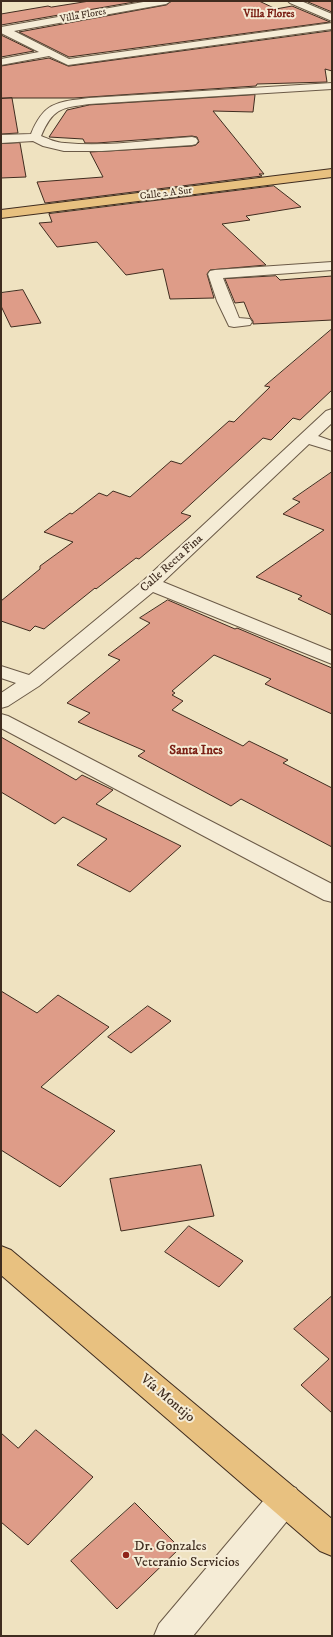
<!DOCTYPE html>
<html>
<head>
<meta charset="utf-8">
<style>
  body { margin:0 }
  #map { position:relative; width:333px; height:1637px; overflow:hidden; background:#efe2c0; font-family:"IM FELL DW Pica",serif }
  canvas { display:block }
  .frame { position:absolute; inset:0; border:2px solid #3f2c1f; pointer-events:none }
</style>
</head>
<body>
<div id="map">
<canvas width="333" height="1637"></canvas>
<div class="frame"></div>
</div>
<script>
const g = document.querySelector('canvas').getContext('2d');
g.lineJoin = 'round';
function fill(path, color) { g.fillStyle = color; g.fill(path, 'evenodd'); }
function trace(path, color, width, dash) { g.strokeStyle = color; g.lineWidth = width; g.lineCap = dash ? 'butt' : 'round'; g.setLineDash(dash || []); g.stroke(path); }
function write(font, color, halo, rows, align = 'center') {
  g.font = font + ' "IM FELL DW Pica",serif'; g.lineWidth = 4; g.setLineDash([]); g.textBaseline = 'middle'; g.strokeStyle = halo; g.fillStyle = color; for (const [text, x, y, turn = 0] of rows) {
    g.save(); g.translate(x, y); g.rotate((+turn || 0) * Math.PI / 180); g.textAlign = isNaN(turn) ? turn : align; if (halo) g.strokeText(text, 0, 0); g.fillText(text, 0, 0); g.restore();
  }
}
const building = new Path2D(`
  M 90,1 L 140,1 L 1,25 L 1,14 L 48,6 L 51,7 Z
  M 172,1 L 259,1 L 276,9 L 292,6 L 330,22 L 69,57 L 19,32 L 166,5 Z
  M 316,1 L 332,1 L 332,12 L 308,2 Z
  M 332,31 L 332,71 L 325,69 L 327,82 L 257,84 L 256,86 L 74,98 L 1,98 L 1,66 L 49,58 L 68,66 Z
  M 1,35 L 34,51 L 1,57 Z
  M 255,95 L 253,112 L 213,111 L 264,174 L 259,174 L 262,176 L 45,203 L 37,182 L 103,177 L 90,152 L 192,146 L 196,145 L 199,142 L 197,137 L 192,136 L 97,143 L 85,143 L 83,139 L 49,137 L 67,110 L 89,105 Z
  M 12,98 L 18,133 L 1,134 L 1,99 Z
  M 20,143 L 26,177 L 1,178 L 1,144 Z
  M 274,186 L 301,207 L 246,216 L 250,220 L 222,224 L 266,265 L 210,270 L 207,274 L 214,298 L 170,299 L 163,269 L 126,275 L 97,242 L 57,247 L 39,223 L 52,222 L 49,214 Z
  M 276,276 L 280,280 L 332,276 L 332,320 L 253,324 L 253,321 L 250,317 L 244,302 L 235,303 L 225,279 Z
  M 23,290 L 41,323 L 11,327 L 1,306 L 1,293 Z
  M 332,329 L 332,390 L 300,420 L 293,418 L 271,440 L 263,438 L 181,513 L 191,516 L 139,559 L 136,558 L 96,589 L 95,588 L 44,629 L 35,626 L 30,631 L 1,621 L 1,601 L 40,569 L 40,566 L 73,542 L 44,532 L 70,513 L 72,514 L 99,493 L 107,496 L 113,491 L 130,497 L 171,461 L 181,464 L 229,421 L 234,422 L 270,387 L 265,386 Z
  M 332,472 L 332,615 L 298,599 L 302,596 L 256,577 L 324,530 L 283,514 L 300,502 L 293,499 Z
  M 168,600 L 235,629 L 237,628 L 332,668 L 332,714 L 265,684 L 271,679 L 214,655 L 172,691 L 175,693 L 172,695 L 183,701 L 172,710 L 243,746 L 249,741 L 288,760 L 283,763 L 332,788 L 332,847 L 241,799 L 231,806 L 138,756 L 145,751 L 78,722 L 90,713 L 67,703 L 120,660 L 108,655 L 150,623 L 140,618 Z
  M 1,737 L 76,780 L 82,775 L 113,790 L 96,804 L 181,846 L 130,892 L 77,865 L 107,839 L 63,817 L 55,824 L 1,792 Z
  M 1,991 L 37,1013 L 58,995 L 109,1027 L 41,1087 L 115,1131 L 60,1187 L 1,1150 Z
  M 148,1006 L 171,1021 L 131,1053 L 108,1037 Z
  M 201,1165 L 214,1216 L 121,1231 L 110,1179 Z
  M 189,1226 L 243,1261 L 219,1287 L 165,1252 Z
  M 332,1296 L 332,1413 L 301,1385 L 329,1359 L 294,1329 Z
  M 36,1430 L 93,1477 L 28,1545 L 1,1522 L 1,1433 L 18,1448 Z
  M 135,1503 L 180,1548 L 117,1609 L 71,1561 Z`);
fill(building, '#de9c88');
trace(building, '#3f2c1f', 1);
const minor = new Path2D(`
  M 149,1 L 171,1 L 166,4 L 14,31 L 69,59 L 332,23 L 332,29 L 68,65 L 49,56 L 1,65 L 1,59 L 39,52 L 1,33 L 1,27 Z
  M 288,1 L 301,1 L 332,14 L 332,21 L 290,3 Z
  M 332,83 L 332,89 L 89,104 C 61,108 53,108 41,136 C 49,139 56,143 65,143 C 107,147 150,140 192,137 L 196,138 L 198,141 L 196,144 L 192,145 L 102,151 L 64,151 L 43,146 L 33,141 L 1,143 L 1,135 L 31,134 C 44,102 57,102 89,98 Z
  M 332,262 L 332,270 L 223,278 L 239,318 L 250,319 L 252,322 L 250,325 L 234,327 L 229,326 L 217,301 L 208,274 L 210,271 L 215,270 Z
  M 332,409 L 332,423 L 318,436 L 332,441 L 332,451 L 309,444 L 163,582 L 332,651 L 332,664 L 153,592 L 39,686 L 8,706 L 1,708 L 1,693 L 16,683 L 1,678 L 1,666 L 29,675 L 144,580 L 326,411 Z
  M 1,714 L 8,716 L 332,884 L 332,902 L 324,900 L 1,728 Z
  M 285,1484 L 296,1488 L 301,1499 L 296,1510 L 193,1636 L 154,1636 L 159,1624 L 274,1488 Z`);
const major = new Path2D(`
  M 332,169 L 332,177 L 1,218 L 1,210 Z
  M 1,1246 L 11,1250 L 332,1519 L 332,1556 L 320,1551 L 1,1275 Z`);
trace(minor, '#6b5a47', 2);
trace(major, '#3f2c1f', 2);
fill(minor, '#f5ecd6');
fill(major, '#e8c180');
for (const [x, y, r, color] of [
  [126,1555,4,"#8f2418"]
]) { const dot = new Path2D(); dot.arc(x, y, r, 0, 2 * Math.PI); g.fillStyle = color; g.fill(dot); trace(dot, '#f5ecd6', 1.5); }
write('10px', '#3f2c1f', '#f5ecd6', [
  ["Villa Flores",83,16,-10],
  ["Calle 2 A Sur",166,194,-7]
]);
write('bold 11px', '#7a1f14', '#f5ecd6', [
  ["Villa Flores",269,15]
]);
write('12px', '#3f2c1f', '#f5ecd6', [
  ["Calle Recta Fina",172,564,-42]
]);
write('bold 13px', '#7a1f14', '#f5ecd6', [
  ["Santa Ines",196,751]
]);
write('14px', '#3f2c1f', '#f5ecd6', [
  ["Vía Montijo",167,1399,40]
]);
write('14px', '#3f2c1f', '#f5ecd6', [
  ["Dr. Gonzales",134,1547],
  ["Veteranio Servicios",134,1563]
], 'left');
</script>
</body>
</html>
